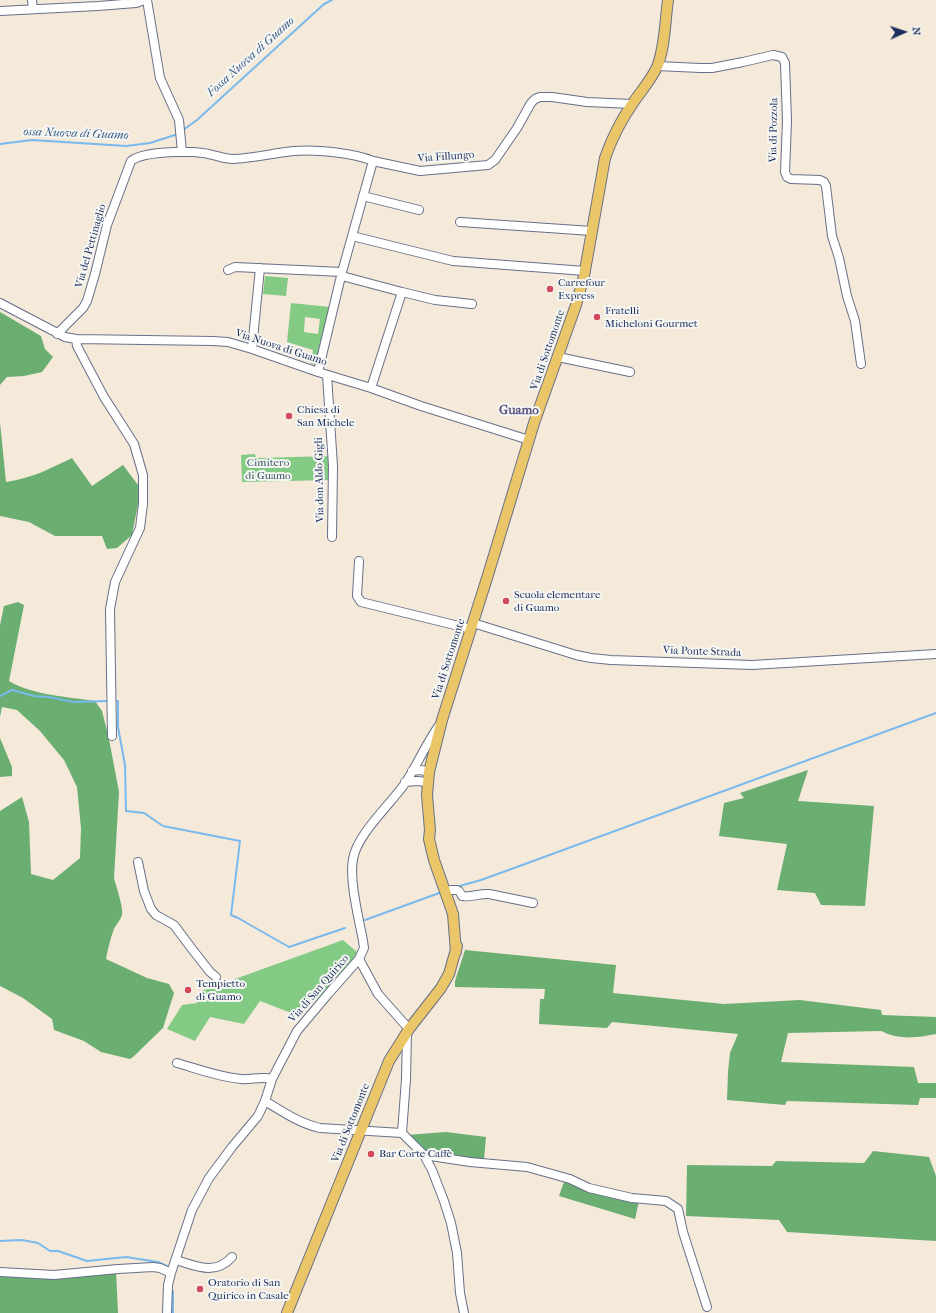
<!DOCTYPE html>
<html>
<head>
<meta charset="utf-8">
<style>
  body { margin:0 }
  #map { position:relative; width:936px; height:1313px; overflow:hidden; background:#f5e9d9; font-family:"IM FELL French Canon",serif }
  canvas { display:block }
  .north { position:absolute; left:884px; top:12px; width:40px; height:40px; -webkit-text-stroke:3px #f6f6f2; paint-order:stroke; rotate:87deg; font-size:11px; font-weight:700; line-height:16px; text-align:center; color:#1b2f5e }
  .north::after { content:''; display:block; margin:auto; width:14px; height:18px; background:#1b2f5e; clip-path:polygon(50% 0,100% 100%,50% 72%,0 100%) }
</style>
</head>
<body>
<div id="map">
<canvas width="936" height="1313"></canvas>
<div class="north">N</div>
</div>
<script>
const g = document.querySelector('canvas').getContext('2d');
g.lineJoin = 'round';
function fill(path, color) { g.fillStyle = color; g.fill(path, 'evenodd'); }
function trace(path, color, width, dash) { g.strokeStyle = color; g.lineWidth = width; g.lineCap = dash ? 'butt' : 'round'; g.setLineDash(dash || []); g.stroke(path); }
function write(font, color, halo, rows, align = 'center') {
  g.font = font + ' "IM FELL French Canon",serif'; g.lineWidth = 4; g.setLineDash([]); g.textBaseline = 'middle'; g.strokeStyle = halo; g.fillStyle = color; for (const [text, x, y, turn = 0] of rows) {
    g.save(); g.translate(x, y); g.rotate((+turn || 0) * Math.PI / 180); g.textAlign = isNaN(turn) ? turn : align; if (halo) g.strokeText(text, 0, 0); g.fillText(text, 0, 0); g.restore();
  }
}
fill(new Path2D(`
  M 265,276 L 288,278 L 286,296 L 263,294 Z
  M 291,303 L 330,307 L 315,365 L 310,363 L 313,350 L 287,342 ZM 305,317 L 320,319 L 318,334 L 304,332 Z
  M 255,454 L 256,458 L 331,456 L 331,480 L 242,482 L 241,455 Z
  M 343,940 L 357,952 L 352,961 L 329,993 L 324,992 L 299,1016 L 260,1001 L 244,1024 L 210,1017 L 195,1041 L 167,1029 L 182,1005 L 197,1003 L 199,992 Z`), '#83ca85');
fill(new Path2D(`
  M 0,312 L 41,336 L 45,349 L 53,357 L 42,372 L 24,376 L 7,377 L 0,385 Z
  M 0,422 L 6,482 C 33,478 49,469 72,458 L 92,486 L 123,465 L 138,485 L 138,504 L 132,535 L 117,548 L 107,549 L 102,536 L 55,536 L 29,522 L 0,516 Z
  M 18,602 L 24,605 L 9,681 C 32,695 69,697 95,701 L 102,711 L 109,739 L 119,792 L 114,878 C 116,886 124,909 122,915 C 121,920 116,924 114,929 C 110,939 108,949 106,959 L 147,978 L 169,984 L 174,993 L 163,1028 L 133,1057 L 130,1059 L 101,1052 L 84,1041 L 54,1030 L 52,1019 L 23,998 L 0,986 L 0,811 L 22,797 L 29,822 L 31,874 L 53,880 L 80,858 L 81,828 L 77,787 L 64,760 L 40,731 L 17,710 L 2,707 L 0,717 L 0,625 L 4,606 Z
  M 0,738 L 12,767 L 12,776 L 0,777 Z
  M 808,770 L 798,801 L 874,806 L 865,906 L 821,905 L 815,893 L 777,890 L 787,844 L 719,836 L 724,803 L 744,798 L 740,793 Z
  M 465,950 L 616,965 L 613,993 L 724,1004 L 800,1000 L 881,1010 L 882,1015 L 936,1017 L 936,1034 C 916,1038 899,1040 881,1031 L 788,1033 L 781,1062 L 914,1067 L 918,1083 L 936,1083 L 936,1098 L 920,1098 L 918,1105 L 787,1101 L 785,1105 L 727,1100 L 728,1072 L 730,1053 L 738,1034 L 612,1022 L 607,1028 L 539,1024 L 540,999 L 544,999 L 545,989 L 455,987 L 455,981 Z
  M 446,1132 L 486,1137 L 484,1160 L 427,1156 L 407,1135 Z
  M 873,1151 L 929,1157 L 936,1176 L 936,1241 L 787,1232 L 779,1220 L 686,1216 L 687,1165 L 772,1166 L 776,1161 L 864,1163 Z
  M 565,1179 L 639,1201 L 635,1219 L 559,1196 Z
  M 116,1271 L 118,1313 L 0,1313 L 0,1274 Z`), '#6aae72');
trace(new Path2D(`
  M 183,130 L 197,120 L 324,4 L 332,0
  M 0,144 L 32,140 L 126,146 L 150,143 L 175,135
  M 0,696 L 12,690 L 34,696 L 48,697 L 74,702 L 108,701
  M 117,701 L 118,701 L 118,727 L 125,765 L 126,811 L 144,813 L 163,826 L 240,841 L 231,915 L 238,918 L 289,947 L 345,928
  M 456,887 L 481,880 L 506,871 L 936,713
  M 365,920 L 442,892
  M 0,1241 L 22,1240 L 38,1243 L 50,1251 L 58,1251 L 87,1261 L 126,1257 L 158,1262 L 167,1266
  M 173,1313 L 173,1291`), '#79b9ed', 2);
const minor = new Path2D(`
  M 32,0 L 33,9
  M 147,0 L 160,78 L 179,120 L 182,152
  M 0,11 L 98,6 L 136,3 L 144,0
  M 657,66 L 700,68 L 712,68 L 743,62 L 773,55 L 782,57 L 785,63 L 787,121 L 785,172 L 787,177 L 791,179 L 820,180 L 824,182 L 826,186 L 832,236 L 839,258 L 847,296 L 855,321 L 861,364
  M 363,196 L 419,210
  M 460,222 L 592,231
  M 352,236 L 453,261 L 585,271
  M 228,270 L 235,267 L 342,272
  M 342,276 L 402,292 L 435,300 L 472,304
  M 0,303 L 65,337 L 76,339 L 213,341 L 228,342 L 252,349 L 318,372 L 371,388 L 421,406 L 529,440
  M 57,334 L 83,308 L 87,301 L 95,274 L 107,225 L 131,161 C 143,151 187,151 203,153 C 213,154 223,159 233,159 C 254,158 274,153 294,151 C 315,149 354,153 373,161
  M 76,339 L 77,346 L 104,397 L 134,444 L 143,475 L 143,504 L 140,528 L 115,582 L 110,609 L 112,736
  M 252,349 L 260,268
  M 558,357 L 630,372
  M 318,372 L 342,272 L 373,161 L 420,171 L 488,165 L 495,160 L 517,128 L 531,103 L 535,99 L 540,97 L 552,97 L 587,102 L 632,104
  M 327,375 L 333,466 L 332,537
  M 371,388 L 402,292
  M 359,561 L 357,596 L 361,602 L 471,629
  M 473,623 L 576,655 L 591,658 L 611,660 L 752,665 L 936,654
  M 412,771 L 421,770 L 429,772
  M 405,782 L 417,781 L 428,782
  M 138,862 L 144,891 L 151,909 L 156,915 L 174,925 L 192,949 L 210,972 L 216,977
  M 451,890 L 457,890 L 459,891
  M 461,894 L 462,896 C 470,898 480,893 489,894 L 533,903
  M 359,959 L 378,994 L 409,1029
  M 177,1063 C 198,1069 219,1077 241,1079 C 251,1080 262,1076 272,1079
  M 265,1101 C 283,1112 299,1123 320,1128 L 402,1133 L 424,1155 L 432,1170 L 444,1201 L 451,1223 L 457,1253 L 460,1293 L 464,1313
  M 402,1133 L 406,1079 L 407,1033
  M 424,1155 L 470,1162 L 527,1167 L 570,1179 L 589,1188 L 632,1198 L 666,1201 L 678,1209 L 683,1232 L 707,1307
  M 176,1260 C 196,1266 215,1276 232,1257
  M 0,1272 L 54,1275 L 118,1269 L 153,1267 L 160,1268 L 171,1273
  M 167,1313 L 168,1285 L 171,1273 L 192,1210 L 209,1178 L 232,1147 L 258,1116 L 265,1101 L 272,1079 L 297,1031 L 329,993 L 359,959 L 364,948 L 363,941 C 359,919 349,881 353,859 C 357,834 391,804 406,782 C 418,763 427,742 440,724`);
const major = new Path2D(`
  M 456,952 L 453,914 L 434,860 L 429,839 L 430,830 L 427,795 L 429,772 L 442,720 L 488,575 L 534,423 L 576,305 L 584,276 L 605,158 C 612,138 621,120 633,103 C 641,91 651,80 657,67 C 665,48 665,21 668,0
  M 287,1313 L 389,1061 L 409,1029 L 441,988 L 449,974 L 457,946`);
trace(minor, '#677089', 10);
trace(major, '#677089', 12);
trace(minor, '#fff', 8);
trace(major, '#eac669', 10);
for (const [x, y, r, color] of [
  [550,289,4,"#d1495b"],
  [597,317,4,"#d1495b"],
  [289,416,4,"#d1495b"],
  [506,601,4,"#d1495b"],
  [188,990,4,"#d1495b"],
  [371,1154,4,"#d1495b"],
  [200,1289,4,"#d1495b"]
]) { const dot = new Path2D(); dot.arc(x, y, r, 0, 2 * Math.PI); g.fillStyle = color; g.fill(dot); trace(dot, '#f6f6f2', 1.5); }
write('11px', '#1b2f5e', '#f6f6f2', [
  ["Via di Pozzola",774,130,-89],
  ["Via Fillungo",446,157,-4],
  ["Via del Pettinaglio",91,246,-74],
  ["Via Nuova di Guamo",281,348,18],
  ["Via di Sottomonte",548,350,-71],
  ["Via don Aldo Gigli",320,480,-91],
  ["Via Ponte Strada",702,652,2],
  ["Via di Sottomonte",449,659,-72],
  ["Via di San Quirico",319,989,-49],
  ["Via di Sottomonte",351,1123,-68]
]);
write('11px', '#1b2f5e', '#f6f6f2', [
  ["Carrefour",558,283],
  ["Express",558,296],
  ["Fratelli",605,311],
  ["Micheloni Gourmet",605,324],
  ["Chiesa di",297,410],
  ["San Michele",297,423],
  ["Scuola elementare",514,595],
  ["di Guamo",514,608],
  ["Tempietto",196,984],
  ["di Guamo",196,997],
  ["Bar Corte Caffè",379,1154],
  ["Oratorio di San",208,1283],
  ["Quirico in Casale",208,1296]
], 'left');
write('11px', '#355668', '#f6f6f2', [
  ["Cimitero",268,463],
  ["di Guamo",268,476]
]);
write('italic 12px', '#375889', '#f6f6f2', [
  ["Fossa Nuova di Guamo",251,57,-42],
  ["ossa Nuova di Guamo",76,134,2]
]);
write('bold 13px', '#595684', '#f6f6f2', [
  ["Guamo",519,411]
]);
</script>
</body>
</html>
